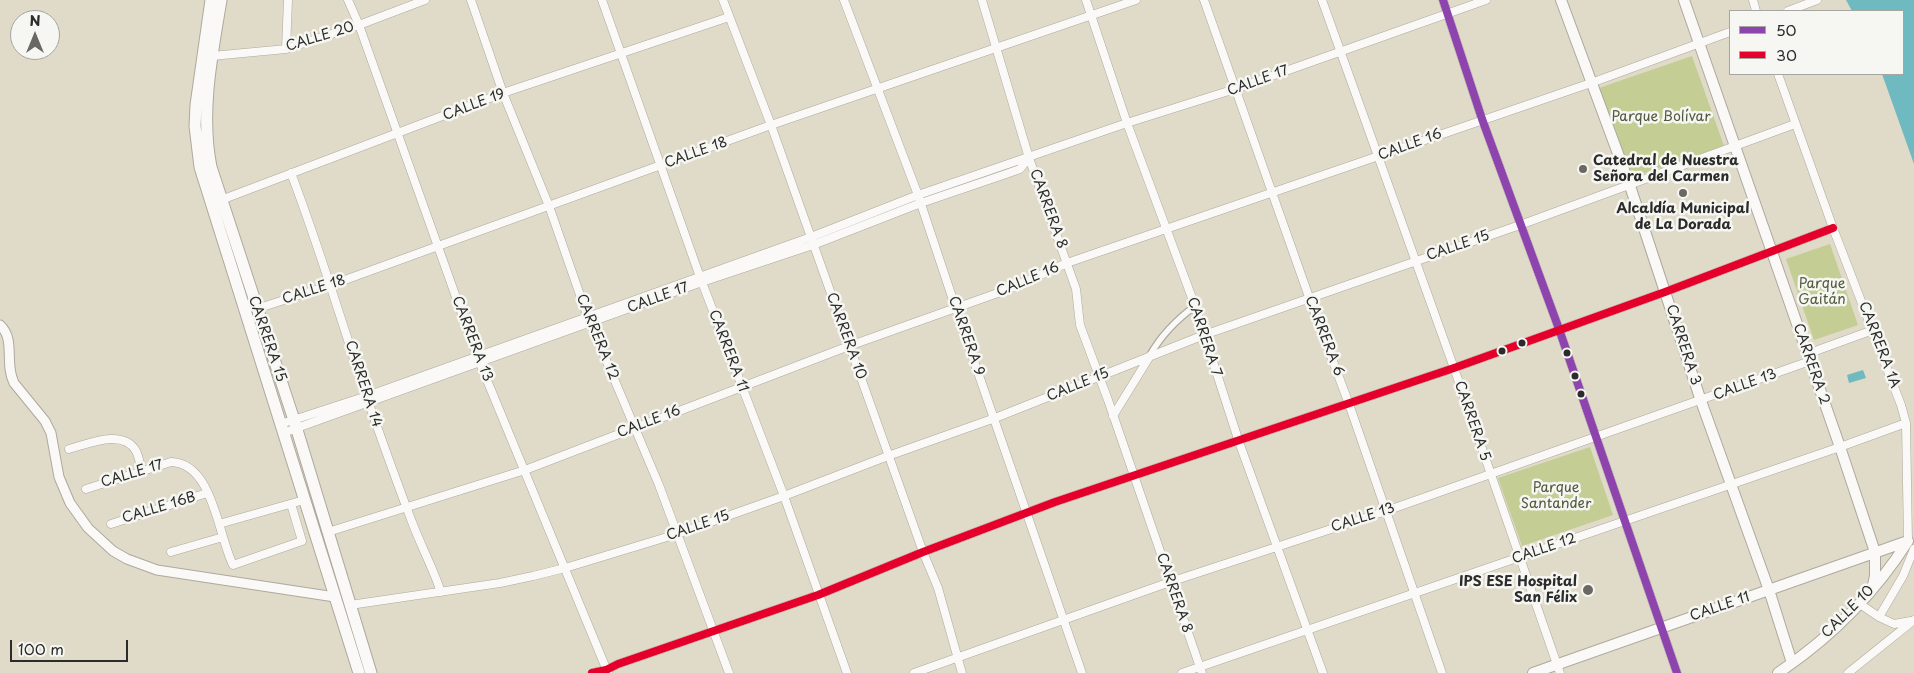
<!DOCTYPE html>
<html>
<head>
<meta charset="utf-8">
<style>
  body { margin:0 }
  #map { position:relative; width:1914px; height:673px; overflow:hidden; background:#e0dac8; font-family:"Playpen Sans",sans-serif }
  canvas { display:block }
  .legend { position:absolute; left:1729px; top:10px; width:175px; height:65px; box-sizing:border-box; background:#f6f6f2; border:1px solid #a5a5a2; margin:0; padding:6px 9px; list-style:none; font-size:15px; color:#2b2b2b }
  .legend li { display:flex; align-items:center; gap:10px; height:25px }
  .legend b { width:25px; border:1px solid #a5a5a2 }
  .north { position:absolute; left:10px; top:10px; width:50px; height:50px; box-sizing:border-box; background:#f6f6f2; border:1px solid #a5a5a2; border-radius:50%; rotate:0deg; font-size:14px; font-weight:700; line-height:20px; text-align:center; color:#2b2b2b }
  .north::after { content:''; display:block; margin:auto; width:18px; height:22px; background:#6a6862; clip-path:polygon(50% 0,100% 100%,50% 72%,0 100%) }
  .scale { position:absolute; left:10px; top:640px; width:118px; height:22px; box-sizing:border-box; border:2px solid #2b2b2b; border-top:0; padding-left:6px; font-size:15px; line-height:18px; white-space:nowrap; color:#2b2b2b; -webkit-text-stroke:4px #f6f6f2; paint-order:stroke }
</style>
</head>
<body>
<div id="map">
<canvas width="1914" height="673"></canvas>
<ul class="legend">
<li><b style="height:6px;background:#8e44ad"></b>50</li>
<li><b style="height:6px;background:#e4002b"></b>30</li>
</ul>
<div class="north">N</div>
<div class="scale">100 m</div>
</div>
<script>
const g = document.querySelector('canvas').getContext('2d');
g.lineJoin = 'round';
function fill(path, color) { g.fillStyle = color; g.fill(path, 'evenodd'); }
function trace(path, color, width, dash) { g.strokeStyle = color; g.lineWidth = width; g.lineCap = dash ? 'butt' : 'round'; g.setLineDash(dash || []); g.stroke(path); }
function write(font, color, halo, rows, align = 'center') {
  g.font = font + ' "Playpen Sans",sans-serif'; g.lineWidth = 5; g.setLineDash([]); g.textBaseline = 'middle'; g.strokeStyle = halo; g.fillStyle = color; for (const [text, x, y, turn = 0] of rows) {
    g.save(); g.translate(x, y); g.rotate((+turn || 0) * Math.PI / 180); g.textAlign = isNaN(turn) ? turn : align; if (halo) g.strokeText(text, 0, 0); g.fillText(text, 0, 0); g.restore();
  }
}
fill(new Path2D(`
  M 1692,56 L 1724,146 L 1631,178 L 1599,88 Z
  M 1830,244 L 1858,325 L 1814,340 L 1786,259 Z
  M 1590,447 L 1613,515 L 1522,546 L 1498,478 Z`), '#c3cd94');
fill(new Path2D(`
  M 1846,0 L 1914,0 L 1914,164 L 1882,74 L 1903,74 L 1903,11 L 1852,11 Z
  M 1863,370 L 1866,378 L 1849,383 L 1847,375 Z`), '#6fbac0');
const pedestrian = new Path2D(`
  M 1150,355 C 1162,334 1176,320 1195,306`);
const minor = new Path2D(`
  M 348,0 L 359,25 L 477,356 L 608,673
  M 471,0 L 503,93 L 549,206 L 587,315 L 659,485 L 729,673
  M 602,0 L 700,277 L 784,496 L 847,673
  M 723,0 L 771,125 L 923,552 L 938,588 L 962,673
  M 844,0 L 918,195 L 956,309 L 1082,673
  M 982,0 L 1029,158 L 1076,289 L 1080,325 L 1108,400 L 1202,673
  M 1086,0 L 1127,123 L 1195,306 L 1239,442 L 1323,673
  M 1204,0 L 1309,297 L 1349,404 L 1442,673
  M 1322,0 L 1454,368 L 1560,673
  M 1443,0 L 1482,119 L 1559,329 L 1677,673
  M 1753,0 L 1756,11
  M 1788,11 L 1817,0
  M 286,49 L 288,0
  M 212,56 L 286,49 L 359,25 L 425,0
  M 1778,74 L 1833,228 L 1901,405 L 1906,423 L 1908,541
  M 291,173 C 320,249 343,327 369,404 C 383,443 397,483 412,522 C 421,546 433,568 441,592
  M 221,200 L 503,93 L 729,17
  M 256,309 L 331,285 L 771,125 L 1136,0
  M 1807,354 L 1873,330
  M 1113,416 L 1150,356
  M 281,424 L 367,396 L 811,237 L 918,195 L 1127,123 L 1235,89 L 1486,0
  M 283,433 L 702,282 L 813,245 L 921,203 L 1006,174 L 1020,169 L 1028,159
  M 69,449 C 88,444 123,428 136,451 C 139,457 140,465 142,470
  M 86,489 L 171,462 C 213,463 218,535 233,565 L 302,541 L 291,504
  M 111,524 L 207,493
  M 219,524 L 304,500
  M 328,532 L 525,470 L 849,346 L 1009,289 L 1067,263 L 1591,83 L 1730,32
  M 171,552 L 223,537
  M 1860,604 L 1879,617 L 1894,624 L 1911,621
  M 350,605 L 500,583 L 533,576 L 565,568 L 677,534 L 784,496 L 888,456 L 995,418 L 1204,335 L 1520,225 L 1795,124
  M 1879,617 L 1903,576 L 1914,549
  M 592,673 L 606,670 L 618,664 L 818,595 L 923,552 L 1055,502 L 1454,368 L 1665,292 L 1833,228
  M 914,673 L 1170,582 L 1386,511 L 1810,361
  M 1182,673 L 1840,447 L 1906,423
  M 1848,673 L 1914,620`);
const tertiary = new Path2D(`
  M 0,325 C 16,340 4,363 14,383 L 45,421 L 51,433 L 59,477 L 70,503 L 88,528 L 113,551 L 127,559 L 157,570 L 335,597`);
const secondary = new Path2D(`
  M 1561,0 L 1630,186 L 1701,401 L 1769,590 L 1792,663
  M 1684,0 L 1840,447 L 1875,552 L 1875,576 L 1872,589
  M 1533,673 L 1908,541
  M 1778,673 C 1830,638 1875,593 1908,541`);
const primary = new Path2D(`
  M 211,0 L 196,105 L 195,126 L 200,167 L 359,673
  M 221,0 C 212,55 200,112 211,167 L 294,420 L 371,673`);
trace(pedestrian, '#ada99e', 8);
trace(minor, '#ada99e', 9);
trace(tertiary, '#ada99e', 11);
trace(secondary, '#ada99e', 12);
trace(primary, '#ada99e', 13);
trace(pedestrian, '#faf9f7', 5.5);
trace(minor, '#faf9f7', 8);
trace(tertiary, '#faf9f7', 9);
trace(secondary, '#faf9f7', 10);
trace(primary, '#faf9f7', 11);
trace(new Path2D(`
  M 1443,0 L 1482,119 L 1559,329 L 1677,673`), '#8e44ad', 8);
trace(new Path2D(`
  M 592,673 L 606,670 L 618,664 L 818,595 L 923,552 L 1055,502 L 1454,368 L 1665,292 L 1833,228`), '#e4002b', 8);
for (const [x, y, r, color] of [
  [1583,169,5,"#6a6862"],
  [1683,193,5,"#6a6862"],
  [1522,343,4.5,"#2b2b2b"],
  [1502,351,4.5,"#2b2b2b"],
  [1567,353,4.5,"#2b2b2b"],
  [1575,376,4.5,"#2b2b2b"],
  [1581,394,4.5,"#2b2b2b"],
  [1588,590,6,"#6a6862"]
]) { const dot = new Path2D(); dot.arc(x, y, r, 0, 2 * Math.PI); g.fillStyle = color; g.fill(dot); trace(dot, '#f6f6f2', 2); }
write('14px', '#2b2b2b', '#f6f6f2', [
  ["CALLE 20",320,37,-17],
  ["CALLE 17",1258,81,-20],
  ["CALLE 19",474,105,-21],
  ["CALLE 16",1410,145,-20],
  ["CALLE 18",696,153,-20],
  ["CARRERA 8",1048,209,70],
  ["CALLE 15",1458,246,-19],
  ["CALLE 16",1028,280,-23],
  ["CALLE 18",314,290,-18],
  ["CALLE 17",658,298,-20],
  ["CARRERA 10",846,336,70],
  ["CARRERA 9",966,336,71],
  ["CARRERA 6",1324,336,69],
  ["CARRERA 12",597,337,68],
  ["CARRERA 7",1204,337,72],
  ["CARRERA 15",267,339,71],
  ["CARRERA 13",472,339,69],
  ["CARRERA 3",1683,345,72],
  ["CARRERA 1A",1879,345,69],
  ["CARRERA 11",728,351,69],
  ["CARRERA 2",1811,364,71],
  ["CARRERA 14",363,384,72],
  ["CALLE 15",1078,385,-22],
  ["CALLE 13",1745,385,-20],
  ["CARRERA 5",1472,421,71],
  ["CALLE 16",649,422,-21],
  ["CALLE 17",132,474,-17],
  ["CALLE 16B",159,508,-17],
  ["CALLE 13",1363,518,-18],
  ["CALLE 15",698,526,-19],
  ["CALLE 12",1544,549,-19],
  ["CARRERA 8",1174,593,71],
  ["CALLE 11",1720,607,-19],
  ["CALLE 10",1848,612,-45]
]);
write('14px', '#51593e', '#f6f6f2', [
  ["Parque Bolívar",1661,117],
  ["Parque",1822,284],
  ["Gaitán",1822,300],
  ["Parque",1556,488],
  ["Santander",1556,504]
]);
write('bold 14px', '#2b2b2b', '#f6f6f2', [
  ["Catedral de Nuestra",1593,161],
  ["Señora del Carmen",1593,177],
  ["Alcaldía Municipal",1683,209,"center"],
  ["de La Dorada",1683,225,"center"],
  ["IPS ESE Hospital",1577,582,"right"],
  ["San Félix",1577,598,"right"]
], 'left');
</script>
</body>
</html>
